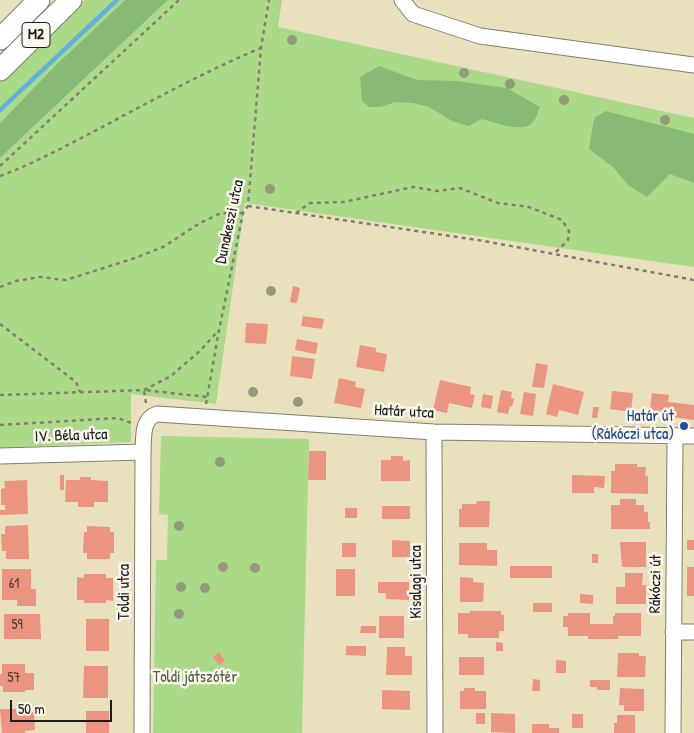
<!DOCTYPE html>
<html>
<head>
<meta charset="utf-8">
<style>
  body { margin:0 }
  #map { position:relative; width:694px; height:733px; overflow:hidden; background:#e9e1be; font-family:"Patrick Hand",sans-serif }
  canvas { display:block }
  .scale { position:absolute; left:10px; top:700px; width:102px; height:22px; box-sizing:border-box; border:2px solid #1c1c1c; border-top:0; padding-left:6px; font-size:15px; line-height:18px; white-space:nowrap; color:#1c1c1c; -webkit-text-stroke:4px #fbf7ec; paint-order:stroke }
</style>
</head>
<body>
<div id="map">
<canvas width="694" height="733"></canvas>
<div class="scale">50 m</div>
</div>
<script>
const g = document.querySelector('canvas').getContext('2d');
g.lineJoin = 'round';
function fill(path, color) { g.fillStyle = color; g.fill(path, 'evenodd'); }
function trace(path, color, width, dash) { g.strokeStyle = color; g.lineWidth = width; g.lineCap = dash ? 'butt' : 'round'; g.setLineDash(dash || []); g.stroke(path); }
function write(font, color, halo, rows, align = 'center') {
  g.font = font + ' "Patrick Hand",sans-serif'; g.lineWidth = 5; g.setLineDash([]); g.textBaseline = 'middle'; g.strokeStyle = halo; g.fillStyle = color; for (const [text, x, y, turn = 0] of rows) {
    g.save(); g.translate(x, y); g.rotate((+turn || 0) * Math.PI / 180); g.textAlign = isNaN(turn) ? turn : align; if (halo) g.strokeText(text, 0, 0); g.fillText(text, 0, 0); g.restore();
  }
}
fill(new Path2D(`
  M 85,0 L 125,0 L 56,65 L 0,123 L 0,81 Z
  M 168,0 L 282,0 L 278,27 L 694,118 L 694,267 L 245,203 L 216,404 L 131,394 L 131,442 L 0,448 L 0,158 Z
  M 161,436 L 309,439 L 302,733 L 153,733 L 156,560 L 167,560 L 168,515 L 159,514 Z`), '#aada88');
fill(new Path2D(`
  M 125,0 L 168,0 L 0,158 L 0,123 L 56,65 Z
  M 379,66 L 417,80 L 457,81 L 507,88 L 540,107 C 538,112 536,118 533,122 C 524,134 494,122 482,119 L 468,126 L 452,121 L 429,107 L 413,103 L 395,102 L 381,107 L 369,107 L 362,101 L 360,77 Z
  M 606,111 L 694,134 L 694,183 L 670,174 L 647,197 L 628,185 L 613,167 L 589,149 L 594,118 Z`), '#87ba74');
trace(new Path2D(`
  M 0,110 L 117,0`), '#62b0dc', 4.5);
fill(new Path2D(`
  M 293,286 L 300,288 L 297,303 L 290,302 Z
  M 303,316 L 324,319 L 322,329 L 301,326 Z
  M 246,323 L 268,324 L 266,344 L 245,343 Z
  M 297,339 L 318,343 L 316,354 L 295,350 Z
  M 360,345 L 376,348 L 376,352 L 387,354 L 384,372 L 356,367 Z
  M 292,356 L 315,359 L 312,379 L 290,376 Z
  M 536,363 L 548,365 L 544,388 L 532,387 Z
  M 339,378 L 356,382 L 355,387 L 365,389 L 361,408 L 334,403 Z
  M 440,380 L 471,387 L 470,394 L 475,395 L 472,408 L 449,403 L 447,413 L 433,410 Z
  M 553,384 L 584,392 L 578,415 L 559,410 L 557,417 L 546,414 Z
  M 501,390 L 512,392 L 511,398 L 514,399 L 512,407 L 510,406 L 508,414 L 497,412 Z
  M 612,391 L 633,393 L 631,412 L 610,409 Z
  M 524,392 L 536,394 L 533,416 L 520,414 Z
  M 652,393 L 669,395 L 668,402 L 694,405 L 694,420 L 649,414 Z
  M 483,394 L 493,396 L 491,409 L 481,407 Z
  M 593,407 L 599,407 L 597,418 L 592,418 Z
  M 309,451 L 326,451 L 326,480 L 308,480 Z
  M 391,456 L 403,456 L 403,461 L 410,460 L 410,481 L 381,481 L 381,460 L 391,460 Z
  M 615,464 L 637,464 L 637,467 L 646,467 L 645,476 L 648,476 L 648,494 L 611,493 L 611,471 L 615,471 Z
  M 60,475 L 64,475 L 64,490 L 60,490 Z
  M 572,475 L 605,476 L 604,488 L 594,487 L 594,493 L 572,493 Z
  M 80,477 L 91,477 L 91,480 L 108,481 L 108,502 L 94,502 L 94,507 L 78,507 L 78,502 L 65,502 L 66,480 L 80,480 Z
  M 27,480 L 28,514 L 0,515 L 0,510 L 5,510 L 5,505 L 1,505 L 1,489 L 5,488 L 4,481 Z
  M 620,499 L 636,499 L 636,505 L 644,505 L 644,512 L 648,512 L 648,522 L 650,522 L 650,529 L 611,529 L 611,505 L 620,505 Z
  M 477,501 L 490,501 L 489,527 L 459,527 L 459,509 L 462,509 L 462,504 L 476,504 Z
  M 382,506 L 410,506 L 410,519 L 382,519 Z
  M 345,508 L 357,508 L 357,518 L 345,518 Z
  M 28,525 L 29,559 L 6,559 L 6,551 L 2,551 L 1,534 L 5,534 L 5,526 Z
  M 87,526 L 110,527 L 110,532 L 114,532 L 114,553 L 110,553 L 110,559 L 87,559 L 87,553 L 83,553 L 84,532 L 87,532 Z
  M 392,540 L 410,541 L 410,557 L 392,557 Z
  M 687,540 L 694,540 L 694,550 L 687,550 Z
  M 620,542 L 646,542 L 646,567 L 622,567 Z
  M 342,543 L 356,543 L 356,557 L 342,557 Z
  M 459,543 L 487,543 L 487,550 L 497,550 L 497,566 L 459,565 Z
  M 592,554 L 598,554 L 598,563 L 592,563 Z
  M 510,566 L 552,566 L 552,578 L 510,578 Z
  M 687,567 L 694,567 L 694,596 L 687,596 Z
  M 2,569 L 31,569 L 31,589 L 36,589 L 36,606 L 17,606 L 17,600 L 2,600 Z
  M 336,569 L 355,569 L 355,596 L 336,596 Z
  M 625,573 L 643,573 L 642,585 L 646,585 L 646,604 L 616,604 L 616,587 L 625,587 Z
  M 84,574 L 106,574 L 106,578 L 113,578 L 113,601 L 106,600 L 106,603 L 84,603 L 84,600 L 77,600 L 77,577 L 84,578 Z
  M 460,577 L 473,578 L 473,582 L 484,583 L 483,602 L 460,602 Z
  M 378,582 L 409,582 L 409,600 L 386,599 L 386,593 L 378,593 Z
  M 580,594 L 593,595 L 593,604 L 580,603 Z
  M 533,603 L 552,603 L 552,612 L 533,612 Z
  M 470,611 L 501,611 L 501,615 L 504,615 L 504,631 L 499,631 L 499,638 L 468,638 L 468,634 L 458,634 L 458,613 L 470,613 Z
  M 568,613 L 590,613 L 590,624 L 615,624 L 613,623 L 613,616 L 615,616 L 615,613 L 641,613 L 641,636 L 618,636 L 618,639 L 588,639 L 588,636 L 568,636 L 568,627 L 563,627 L 563,616 L 568,616 Z
  M 4,614 L 40,614 L 41,639 L 4,639 Z
  M 379,616 L 404,616 L 404,638 L 379,638 Z
  M 86,619 L 109,619 L 109,651 L 86,651 Z
  M 361,626 L 376,626 L 376,633 L 360,633 Z
  M 496,642 L 503,643 L 503,651 L 496,651 Z
  M 346,646 L 366,646 L 366,656 L 346,655 Z
  M 387,647 L 405,647 L 405,656 L 412,656 L 412,675 L 386,675 Z
  M 219,652 L 225,661 L 219,665 L 213,657 Z
  M 618,653 L 639,653 L 639,656 L 646,656 L 645,677 L 617,677 Z
  M 459,657 L 484,657 L 484,675 L 459,675 Z
  M 556,660 L 566,661 L 566,673 L 556,673 Z
  M 2,664 L 25,664 L 25,673 L 34,673 L 34,690 L 25,690 L 25,692 L 3,692 L 3,686 L 0,686 L 0,674 L 2,674 Z
  M 84,666 L 108,666 L 108,698 L 83,698 Z
  M 533,679 L 540,680 L 540,691 L 532,691 Z
  M 590,680 L 610,680 L 610,690 L 597,690 L 597,687 L 590,687 Z
  M 464,688 L 475,688 L 475,691 L 486,691 L 486,709 L 460,709 L 460,691 L 464,691 Z
  M 620,688 L 644,689 L 644,711 L 624,711 L 624,705 L 619,705 Z
  M 382,690 L 410,691 L 410,710 L 382,709 Z
  M 0,709 L 16,709 L 16,711 L 34,712 L 35,730 L 25,731 L 25,733 L 2,733 Z
  M 86,711 L 109,711 L 109,733 L 86,733 Z
  M 476,713 L 485,713 L 485,724 L 476,724 Z
  M 491,713 L 515,714 L 515,733 L 491,732 Z
  M 572,714 L 583,714 L 583,728 L 572,728 Z
  M 617,715 L 635,715 L 635,733 L 614,733 L 614,723 L 617,723 Z
  M 532,724 L 549,724 L 549,728 L 559,728 L 559,733 L 532,733 Z`), '#eb9481');
const minor = new Path2D(`
  M 402,0 L 413,14 L 480,36 L 694,65
  M 434,432 L 435,733
  M 0,456 L 143,452
  M 673,632 L 694,632
  M 142,733 L 143,452 C 144,439 141,419 157,414 L 434,432 L 694,436
  M 673,733 L 675,436`);
const highway = new Path2D(`
  M 0,39 L 39,0
  M 0,70 L 71,0`);
trace(minor, '#827e6d', 17);
trace(highway, '#827e6d', 23);
trace(new Path2D(`
  M 0,166 L 179,0
  M 0,176 C 30,165 58,150 87,135 C 144,105 201,73 261,48
  M 248,206 L 484,241 L 694,280
  M 296,213 L 310,203 L 344,202 L 413,187 L 437,191 L 460,188 L 498,203 L 529,207 L 562,220 L 569,231 L 568,240 L 554,254
  M 0,287 L 16,281 L 40,277 L 66,280 L 135,258 L 163,247 L 200,223 L 221,213 L 243,213
  M 0,324 L 76,382 L 80,392
  M 0,395 L 144,390 L 171,376 L 201,350 L 218,331
  M 146,403 L 144,390 L 207,397
  M 206,404 L 219,330 L 243,213 L 248,206 L 261,48 L 269,0
  M 0,425 L 118,418 L 131,423`), '#827e6d', 2.5, [4, 4]);
trace(minor, '#fff', 15);
trace(highway, '#fff', 21);
g.fillStyle = '#94997a';
for (const [x, y] of [
  [292,40],
  [464,73],
  [510,84],
  [564,100],
  [665,120],
  [270,189],
  [271,291],
  [253,392],
  [298,402],
  [220,462],
  [179,526],
  [223,567],
  [255,568],
  [181,587],
  [205,588],
  [179,614]
]) { g.beginPath(); g.arc(x, y, 5, 0, 2 * Math.PI); g.fill(); }
for (const [x, y, r, color] of [
  [684,426,5,"#1a4fb4"]
]) { const dot = new Path2D(); dot.arc(x, y, r, 0, 2 * Math.PI); g.fillStyle = color; g.fill(dot); trace(dot, '#fbf7ec', 2); }
write('14px', '#503a35', null, [
  ["61",14,584],
  ["59",17,625],
  ["57",14,678]
]);
for (const [x, y, w] of [
  [36,35,28]
]) { const box = new Path2D(); box.roundRect(x - w / 2, y - 12.5, w, 25, 4); g.fillStyle = '#fbf7ec'; g.fill(box); trace(box, '#1c1c1c', 1); }
write('bold 15px', '#1c1c1c', null, [
  ["M2",36,35]
]);
write('16px', '#1c1c1c', '#fbf7ec', [
  ["Dunakeszi utca",230,222,-78],
  ["Határ utca",404,412,3],
  ["IV. Béla utca",71,436,-2],
  ["Kisalagi utca",417,582,-90],
  ["Rákóczi út",656,584,-89],
  ["Toldi utca",125,592,-90]
]);
write('16px', '#164399', '#fbf7ec', [
  ["Határ út",674,417],
  ["(Rákóczi utca)",674,435]
], 'right');
write('16px', '#4e5e42', '#fbf7ec', [
  ["Toldi játszótér",195,678]
]);
</script>
</body>
</html>
